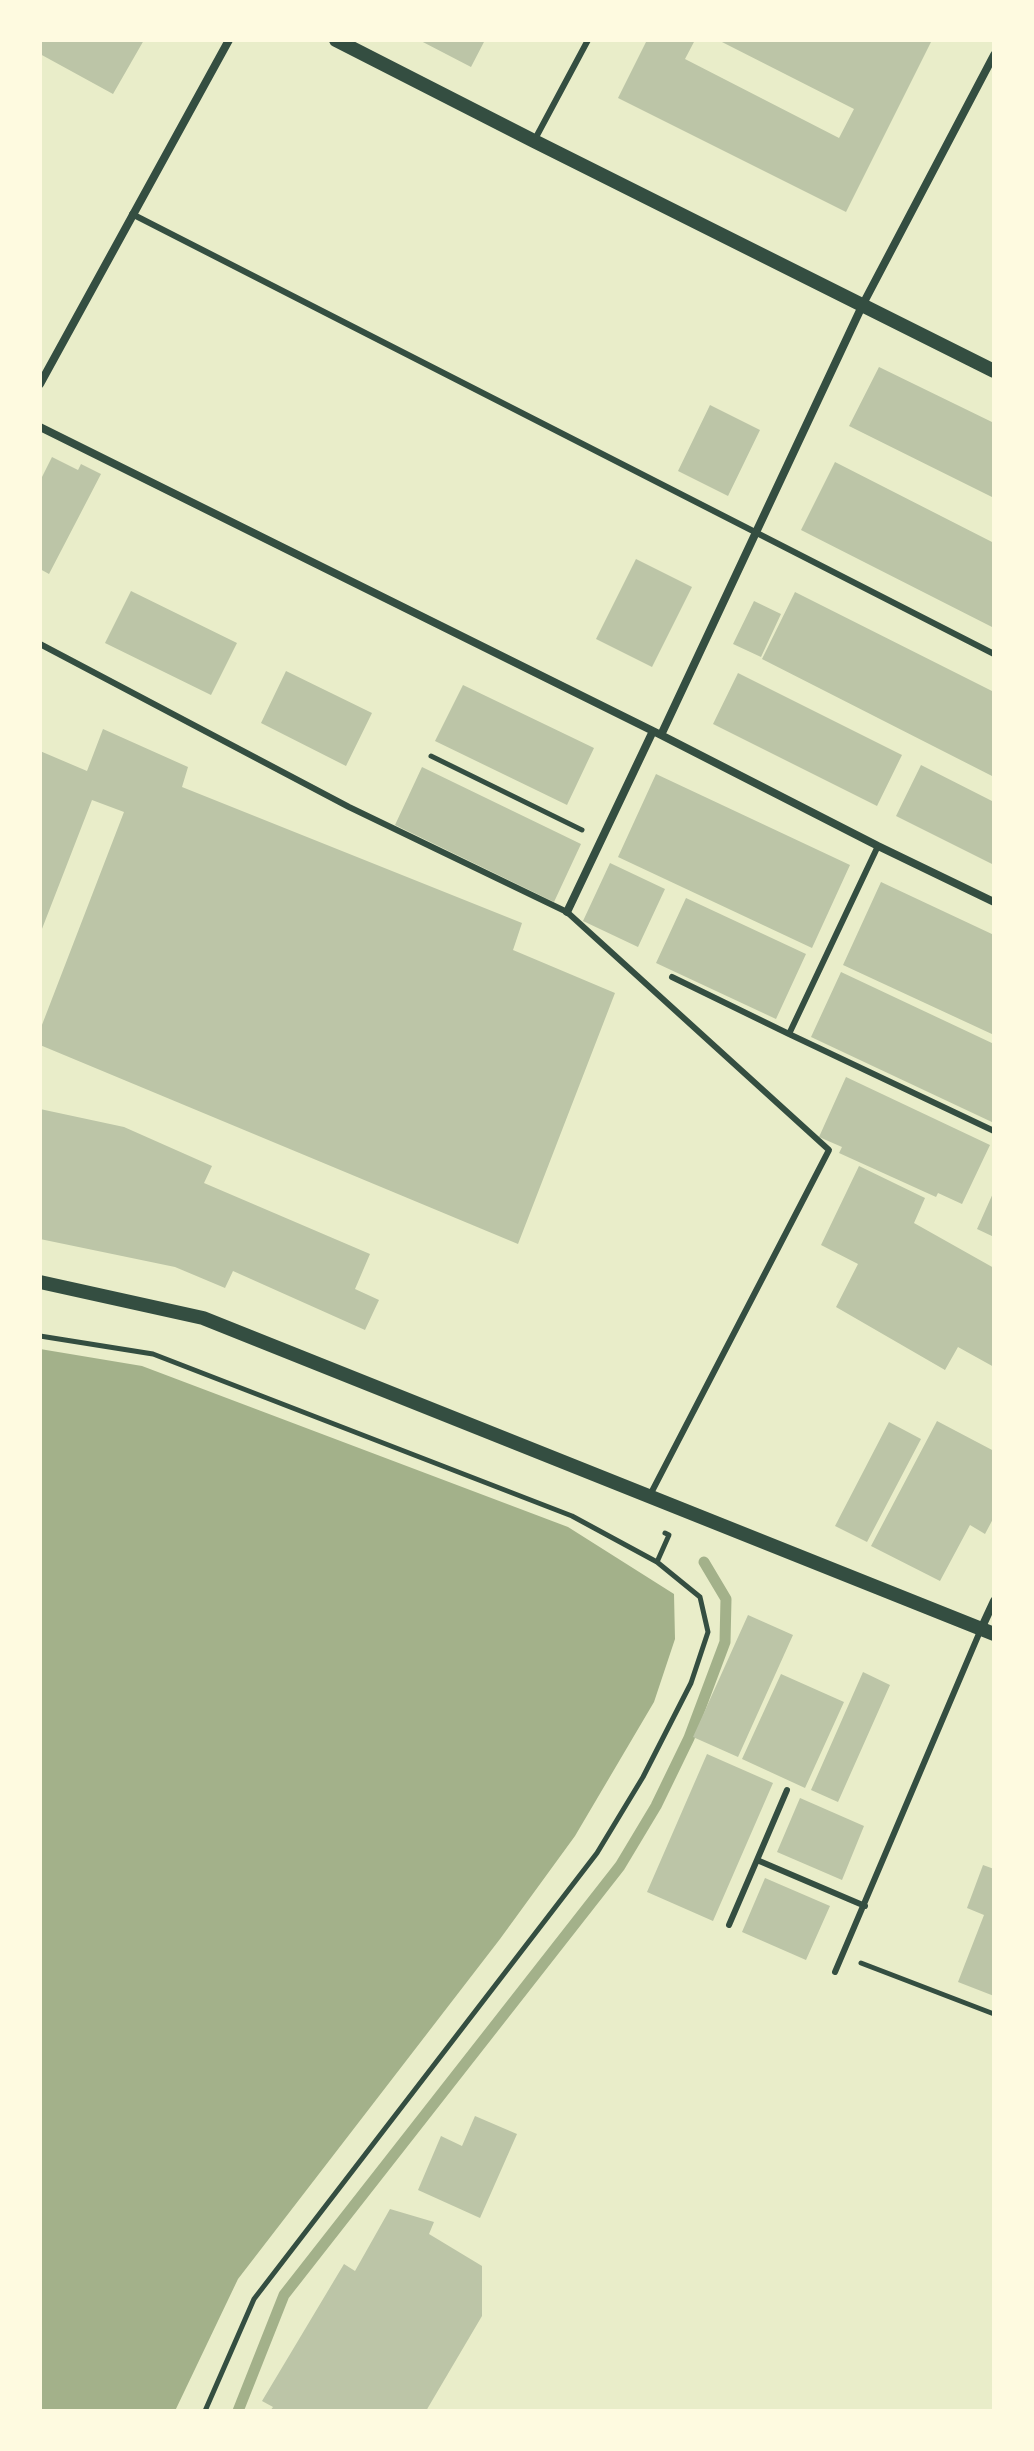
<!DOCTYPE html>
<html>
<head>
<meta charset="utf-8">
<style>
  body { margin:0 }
  #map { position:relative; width:1034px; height:2451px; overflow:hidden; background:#e9edc9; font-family:"IBM Plex Sans",sans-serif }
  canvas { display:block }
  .frame { position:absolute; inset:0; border:42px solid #fefae0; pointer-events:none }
</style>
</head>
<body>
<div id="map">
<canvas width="1034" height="2451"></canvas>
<div class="frame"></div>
</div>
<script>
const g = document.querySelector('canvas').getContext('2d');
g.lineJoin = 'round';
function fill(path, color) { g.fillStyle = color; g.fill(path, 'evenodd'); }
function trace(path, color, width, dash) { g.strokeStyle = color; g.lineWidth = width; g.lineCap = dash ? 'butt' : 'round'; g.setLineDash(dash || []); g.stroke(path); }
fill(new Path2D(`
  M 40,1349 L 142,1366 L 568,1527 L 674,1594 L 675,1639 L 654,1702 L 575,1836 L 500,1939 L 238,2279 L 175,2411 L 40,2411 Z`), '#a3b18a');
trace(new Path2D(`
  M 238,2411 L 284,2295 L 620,1866 L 656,1806 L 689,1738 L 725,1642 L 726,1599 L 704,1562`), '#a3b18a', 11);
fill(new Path2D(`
  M 40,40 L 144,40 L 113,94 L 40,54 Z
  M 419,40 L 485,40 L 471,67 Z
  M 647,40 L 695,40 L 685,59 L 839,138 L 854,109 L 718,40 L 932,40 L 846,212 L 618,98 Z
  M 879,367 L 994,423 L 994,498 L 849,426 Z
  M 710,405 L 760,430 L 728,496 L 678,471 Z
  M 52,457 L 78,470 L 81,464 L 101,474 L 49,574 L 40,569 L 40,481 Z
  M 835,462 L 994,543 L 994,628 L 801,530 Z
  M 636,559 L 692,587 L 652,667 L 596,639 Z
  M 131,591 L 237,643 L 211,695 L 105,643 Z
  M 795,592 L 994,692 L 994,777 L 762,659 Z
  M 754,601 L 781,614 L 761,657 L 733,644 Z
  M 286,671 L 372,713 L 346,766 L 261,723 Z
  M 738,673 L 902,755 L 877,806 L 713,724 Z
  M 463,685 L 594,748 L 567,805 L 435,741 Z
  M 103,729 L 188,767 L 182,787 L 522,923 L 513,950 L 615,993 L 518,1244 L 40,1045 L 40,1030 L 124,812 L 92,800 L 40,934 L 40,751 L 87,771 Z
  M 921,765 L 994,802 L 994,865 L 896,816 Z
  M 422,767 L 581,844 L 554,902 L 395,825 Z
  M 656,774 L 850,865 L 812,948 L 618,857 Z
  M 610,863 L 665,889 L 638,947 L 583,921 Z
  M 881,882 L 994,935 L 994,1035 L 843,965 Z
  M 686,898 L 806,954 L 776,1019 L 656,963 Z
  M 841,972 L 994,1044 L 994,1123 L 811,1037 Z
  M 846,1077 L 990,1145 L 962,1204 L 938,1193 L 936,1197 L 839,1153 L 842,1147 L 819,1137 Z
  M 40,1109 L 124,1127 L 212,1166 L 204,1183 L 370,1254 L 355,1289 L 379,1300 L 365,1330 L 233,1271 L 225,1288 L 175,1267 L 40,1239 Z
  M 859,1166 L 925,1198 L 914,1223 L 994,1268 L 994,1367 L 958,1347 L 945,1370 L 836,1307 L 858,1264 L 821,1245 Z
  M 994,1191 L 994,1237 L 977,1229 Z
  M 937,1421 L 994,1451 L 994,1517 L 985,1534 L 970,1525 L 940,1581 L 871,1546 Z
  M 889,1422 L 921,1439 L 867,1542 L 835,1526 Z
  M 748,1615 L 793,1635 L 738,1757 L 693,1737 Z
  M 863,1672 L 890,1685 L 838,1802 L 811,1790 Z
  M 781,1674 L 844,1702 L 805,1788 L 742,1759 Z
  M 707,1754 L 773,1783 L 713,1921 L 647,1892 Z
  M 800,1798 L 864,1826 L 842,1880 L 777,1852 Z
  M 983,1865 L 994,1869 L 994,1996 L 958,1982 L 984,1915 L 967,1908 Z
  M 765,1878 L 830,1906 L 806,1960 L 742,1932 Z
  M 475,2116 L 517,2134 L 480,2218 L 418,2190 L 441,2136 L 462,2146 Z
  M 390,2209 L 434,2222 L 429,2234 L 482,2266 L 482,2316 L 426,2411 L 270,2411 L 273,2407 L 262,2401 L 344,2264 L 355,2271 Z`), '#bcc5a7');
trace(new Path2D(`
  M 431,756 L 582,830
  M 40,1336 L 153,1354 L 572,1516 L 657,1562 L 700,1597 L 708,1632 L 691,1683 L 643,1777 L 597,1853 L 254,2299 L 205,2411
  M 657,1562 L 669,1535 L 665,1533
  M 861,1963 L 994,2014`), '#344e41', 5);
trace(new Path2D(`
  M 534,141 L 588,40
  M 132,214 L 994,654
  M 40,644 L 349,807 L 567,912 L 829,1150 L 649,1497
  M 878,846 L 789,1034 L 994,1131
  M 672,977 L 789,1034
  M 757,1860 L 787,1790
  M 729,1925 L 757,1860 L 865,1906
  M 835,1972 L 981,1629`), '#344e41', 6);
trace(new Path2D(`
  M 40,384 L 229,40
  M 40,427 L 661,735 L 878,846 L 994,902
  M 661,735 L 863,304 L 994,55
  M 567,912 L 653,731
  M 981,1629 L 994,1601`), '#344e41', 8);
trace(new Path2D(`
  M 336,40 L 534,141 L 994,371
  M 40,1282 L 203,1318 L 994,1634`), '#344e41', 14);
</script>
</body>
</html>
